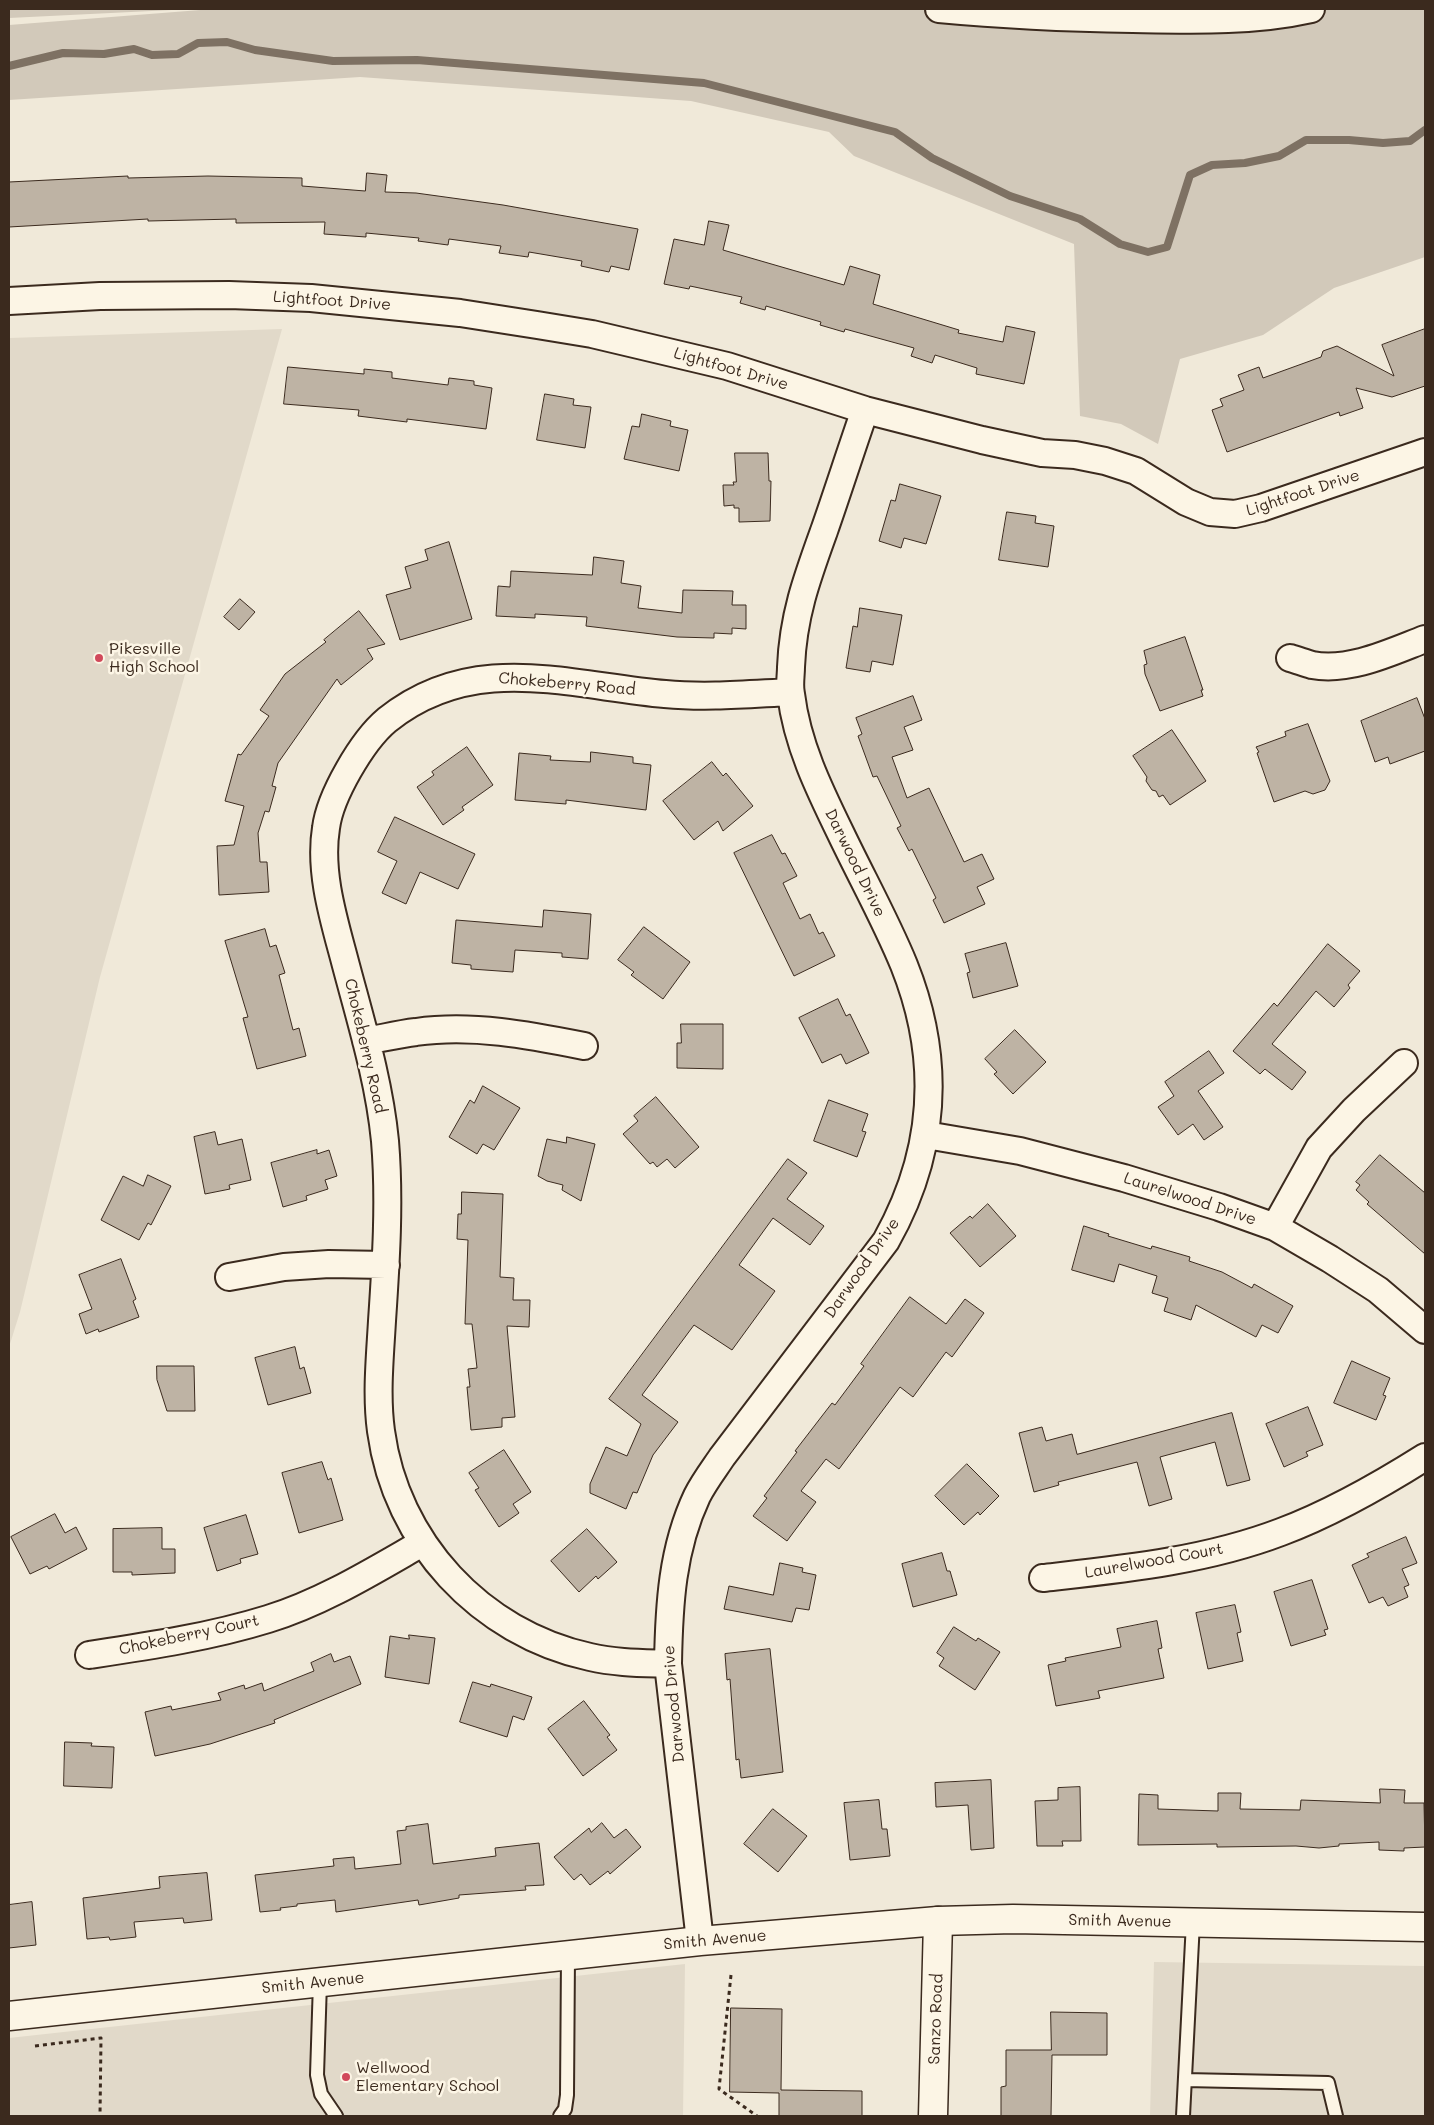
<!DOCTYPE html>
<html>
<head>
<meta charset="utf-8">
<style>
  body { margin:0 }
  #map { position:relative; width:1434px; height:2125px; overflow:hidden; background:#f0e9d9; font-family:Mali,sans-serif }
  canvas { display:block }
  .frame { position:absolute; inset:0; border:10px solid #3b2a1e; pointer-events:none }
</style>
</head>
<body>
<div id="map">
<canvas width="1434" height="2125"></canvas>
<div class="frame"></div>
</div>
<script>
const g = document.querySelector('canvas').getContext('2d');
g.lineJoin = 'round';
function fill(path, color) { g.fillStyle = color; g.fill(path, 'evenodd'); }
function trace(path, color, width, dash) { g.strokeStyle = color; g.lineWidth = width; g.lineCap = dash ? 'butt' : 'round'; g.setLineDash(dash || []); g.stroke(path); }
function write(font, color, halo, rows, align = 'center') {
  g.font = font + ' Mali,sans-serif'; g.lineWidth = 5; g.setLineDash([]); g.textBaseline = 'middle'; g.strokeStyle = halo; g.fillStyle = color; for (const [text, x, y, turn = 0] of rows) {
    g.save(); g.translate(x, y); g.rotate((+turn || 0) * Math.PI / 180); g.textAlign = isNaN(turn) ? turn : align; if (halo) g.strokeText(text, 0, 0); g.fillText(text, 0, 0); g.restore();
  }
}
fill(new Path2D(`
  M 282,329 L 100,977 L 20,1312 L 9,1347 L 9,338 Z
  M 1154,1962 L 1425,1966 L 1425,2116 L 1150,2116 Z
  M 685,1964 L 683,2116 L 9,2116 L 9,2038 Z`), '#e1d9c9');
fill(new Path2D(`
  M 9,9 L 192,9 L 9,18 Z
  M 213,9 L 1425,9 L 1425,257 L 1334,288 L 1263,335 L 1180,359 L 1158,444 L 1121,424 L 1080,416 L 1074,244 L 854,156 L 829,132 L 691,101 L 360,77 L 9,100 L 9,25 Z`), '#d2c9ba');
trace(new Path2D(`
  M 9,66 L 63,53 L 104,54 L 134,49 L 152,55 L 178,54 L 198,43 L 227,42 L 255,50 L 333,61 L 417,60 L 704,83 L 895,132 L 932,158 L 1010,196 L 1080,219 L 1120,244 L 1148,252 L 1167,247 L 1190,175 L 1212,165 L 1245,163 L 1279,156 L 1306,140 L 1349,140 L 1383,143 L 1410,141 L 1425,130`), '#7e7163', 8);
const building = new Path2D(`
  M 367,173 L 387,175 L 385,192 L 416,193 L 503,205 L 638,229 L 629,270 L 611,266 L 609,272 L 581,266 L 582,261 L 529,252 L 528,257 L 499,253 L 501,246 L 449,239 L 448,245 L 418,241 L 419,238 L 366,233 L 366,237 L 324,234 L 325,222 L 236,223 L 236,219 L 148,221 L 148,219 L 9,227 L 9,182 L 128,176 L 128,178 L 208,176 L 302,178 L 302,186 L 365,191 Z
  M 709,221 L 729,225 L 723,250 L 844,285 L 850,266 L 880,275 L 873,304 L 959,330 L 958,333 L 1003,342 L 1006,326 L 1035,332 L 1024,384 L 976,374 L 977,368 L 935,355 L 932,363 L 911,356 L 914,348 L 845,329 L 844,332 L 820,325 L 821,322 L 766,306 L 765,310 L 740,303 L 742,297 L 690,286 L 689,289 L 664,284 L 674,239 L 704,245 Z
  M 1425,329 L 1425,386 L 1392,397 L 1356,388 L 1363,408 L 1340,416 L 1339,412 L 1227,452 L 1212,410 L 1223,406 L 1220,399 L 1244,390 L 1238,375 L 1259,367 L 1263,378 L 1321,357 L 1323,351 L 1337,346 L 1394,376 L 1382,345 Z
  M 288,367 L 364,374 L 364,369 L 392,372 L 392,378 L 448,385 L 449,378 L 474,381 L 474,385 L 492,388 L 486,429 L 407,419 L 407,422 L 358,416 L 359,410 L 284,404 Z
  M 545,394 L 574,399 L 573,405 L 591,407 L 585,448 L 537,440 Z
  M 642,414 L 671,421 L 670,426 L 688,430 L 679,471 L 624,459 L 632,426 L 639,427 Z
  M 735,453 L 768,453 L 769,481 L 771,481 L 770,521 L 739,522 L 739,508 L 734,508 L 734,505 L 724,506 L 723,485 L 734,485 L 733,482 L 736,482 Z
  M 900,484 L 941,496 L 926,544 L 904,538 L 901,548 L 879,541 L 891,500 L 895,501 Z
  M 1007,512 L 1036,516 L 1035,523 L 1054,526 L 1048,567 L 999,560 Z
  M 449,542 L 472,619 L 400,640 L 386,595 L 411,588 L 405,567 L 428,560 L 425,550 Z
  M 594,557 L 624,561 L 621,583 L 641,586 L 638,608 L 682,613 L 683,590 L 733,591 L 732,605 L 746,605 L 746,629 L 732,628 L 732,634 L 714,633 L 714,638 L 677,637 L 586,626 L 587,617 L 535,614 L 535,618 L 496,616 L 498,586 L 510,587 L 511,571 L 592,575 Z
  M 240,599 L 255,612 L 239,630 L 224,617 Z
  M 860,608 L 902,615 L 893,665 L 872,661 L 870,672 L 846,668 L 853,626 L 857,627 Z
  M 359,611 L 385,644 L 367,649 L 373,659 L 341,685 L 337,679 L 278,763 L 272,786 L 276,787 L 269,812 L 265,811 L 258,833 L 260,862 L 267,862 L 269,892 L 219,895 L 217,846 L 234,845 L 244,806 L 225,801 L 238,754 L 241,755 L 269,716 L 260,710 L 285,674 L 326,642 L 324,640 Z
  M 1185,637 L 1203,690 L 1201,690 L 1203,696 L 1160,711 L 1145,674 L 1144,665 L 1147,664 L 1144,651 Z
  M 913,696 L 922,720 L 904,727 L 913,750 L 892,757 L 907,798 L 929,788 L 964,862 L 982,854 L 994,879 L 977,887 L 985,904 L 944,923 L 933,900 L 936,898 L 912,849 L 909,851 L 897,828 L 901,826 L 877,776 L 873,777 L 858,736 L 862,734 L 856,718 Z
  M 1417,698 L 1425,719 L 1425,751 L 1390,764 L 1388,757 L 1375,762 L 1361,721 Z
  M 1308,724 L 1330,781 L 1325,790 L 1313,794 L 1305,791 L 1274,802 L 1257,753 L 1259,752 L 1256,747 L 1286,736 L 1285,732 Z
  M 1172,730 L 1206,781 L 1170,805 L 1163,795 L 1159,797 L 1156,791 L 1152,790 L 1146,781 L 1147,777 L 1133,756 Z
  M 467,747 L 493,785 L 462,807 L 464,810 L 443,825 L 417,787 L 434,775 L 432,772 Z
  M 591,752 L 633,757 L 633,763 L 651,765 L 646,810 L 566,800 L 566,804 L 515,800 L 519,753 L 551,756 L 550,760 L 590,762 Z
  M 712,762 L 723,776 L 726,773 L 753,806 L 723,831 L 718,821 L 694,840 L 663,801 Z
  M 395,817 L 475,854 L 458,889 L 420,872 L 406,904 L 382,893 L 397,861 L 378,852 Z
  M 772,835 L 782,854 L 785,853 L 797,876 L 783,883 L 800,919 L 810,914 L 819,934 L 823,932 L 835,956 L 794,976 L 734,853 Z
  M 544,910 L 591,914 L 588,959 L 562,957 L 562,953 L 515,950 L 513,972 L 471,969 L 471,965 L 452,963 L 456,920 L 542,927 Z
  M 644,927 L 690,962 L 663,999 L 631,975 L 634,972 L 618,960 Z
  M 265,929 L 270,947 L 276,945 L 285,973 L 279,975 L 293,1030 L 299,1028 L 306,1056 L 257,1069 L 243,1018 L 248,1017 L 225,941 Z
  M 1006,943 L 1018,986 L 973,998 L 967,973 L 970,972 L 965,954 Z
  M 1328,944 L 1360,971 L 1348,985 L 1350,988 L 1334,1007 L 1316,991 L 1272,1044 L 1306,1072 L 1292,1090 L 1265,1069 L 1260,1074 L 1233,1051 L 1274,1003 L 1277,1006 Z
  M 838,999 L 846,1016 L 850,1014 L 869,1053 L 846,1064 L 841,1054 L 822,1063 L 799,1018 Z
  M 681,1024 L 723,1024 L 723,1069 L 677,1068 L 677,1043 L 681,1043 Z
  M 1015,1030 L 1046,1062 L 1013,1094 L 994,1074 L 997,1072 L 985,1059 Z
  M 1209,1051 L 1224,1073 L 1198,1091 L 1223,1127 L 1204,1140 L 1193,1124 L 1178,1135 L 1158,1107 L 1174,1096 L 1165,1082 Z
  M 483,1086 L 520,1108 L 494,1150 L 483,1144 L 477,1154 L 449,1137 L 470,1100 L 474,1103 Z
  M 656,1097 L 699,1147 L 675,1168 L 667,1159 L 657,1167 L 653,1162 L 650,1164 L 623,1134 L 638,1121 L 634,1116 Z
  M 829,1100 L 868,1114 L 862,1131 L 866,1132 L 857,1157 L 814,1141 Z
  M 215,1132 L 218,1145 L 242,1139 L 251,1180 L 229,1185 L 230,1189 L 205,1194 L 194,1137 Z
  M 567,1137 L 595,1144 L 581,1201 L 562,1190 L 563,1185 L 547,1181 L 538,1176 L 547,1139 L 566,1143 Z
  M 317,1150 L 317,1154 L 329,1150 L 337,1176 L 325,1180 L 328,1189 L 306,1196 L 307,1200 L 283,1207 L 271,1163 Z
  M 1380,1155 L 1425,1193 L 1425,1254 L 1367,1204 L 1369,1202 L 1356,1190 L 1360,1185 L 1356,1182 Z
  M 788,1159 L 807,1173 L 787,1199 L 824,1226 L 810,1245 L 773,1218 L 739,1265 L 775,1291 L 732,1350 L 694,1325 L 642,1395 L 678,1422 L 653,1455 L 637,1493 L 633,1492 L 626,1509 L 590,1493 L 590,1484 L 606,1447 L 627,1456 L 641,1424 L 609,1399 Z
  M 148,1175 L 171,1186 L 151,1225 L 148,1223 L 139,1240 L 101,1220 L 123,1176 L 143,1186 Z
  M 462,1192 L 503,1194 L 500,1277 L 514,1278 L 513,1300 L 530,1300 L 529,1327 L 507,1326 L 515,1417 L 502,1418 L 502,1427 L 471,1430 L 467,1387 L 470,1387 L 468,1369 L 477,1368 L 472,1324 L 465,1324 L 468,1240 L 457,1239 L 458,1214 L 461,1214 Z
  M 988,1204 L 1016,1236 L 980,1267 L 950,1233 L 970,1216 L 972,1218 Z
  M 1084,1226 L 1109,1234 L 1108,1236 L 1151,1249 L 1152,1246 L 1190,1257 L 1189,1261 L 1222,1272 L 1252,1288 L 1254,1284 L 1293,1306 L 1278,1333 L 1262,1325 L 1256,1337 L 1196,1305 L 1191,1320 L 1164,1311 L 1168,1298 L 1152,1293 L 1157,1276 L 1119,1264 L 1114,1282 L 1072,1270 Z
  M 121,1259 L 136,1299 L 133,1301 L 139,1317 L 99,1332 L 98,1329 L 86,1334 L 79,1314 L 92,1309 L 79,1275 Z
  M 910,1297 L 946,1324 L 965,1299 L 984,1313 L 952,1357 L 946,1352 L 913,1397 L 900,1387 L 839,1469 L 826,1459 L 801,1491 L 816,1502 L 787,1541 L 753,1516 L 767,1498 L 764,1496 L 797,1452 L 795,1451 L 832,1403 L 835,1405 L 864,1366 L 861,1364 Z
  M 295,1347 L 300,1369 L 304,1367 L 311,1393 L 268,1405 L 255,1358 Z
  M 1352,1361 L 1390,1378 L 1383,1395 L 1386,1396 L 1376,1420 L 1334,1403 Z
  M 157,1366 L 194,1366 L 195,1411 L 167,1411 L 157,1380 Z
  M 1308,1407 L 1323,1445 L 1306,1452 L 1308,1456 L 1284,1467 L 1266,1424 Z
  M 1232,1413 L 1250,1480 L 1227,1486 L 1215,1442 L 1160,1457 L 1172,1499 L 1149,1506 L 1137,1462 L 1058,1482 L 1059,1485 L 1034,1492 L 1019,1433 L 1042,1427 L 1046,1441 L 1072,1434 L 1077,1454 Z
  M 504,1450 L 531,1492 L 513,1504 L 519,1513 L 499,1527 L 475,1490 L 479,1488 L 469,1473 Z
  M 322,1462 L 328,1480 L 331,1478 L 343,1520 L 299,1533 L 282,1473 Z
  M 967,1464 L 999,1496 L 980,1515 L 978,1512 L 964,1525 L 935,1496 Z
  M 55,1514 L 65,1533 L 76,1527 L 87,1549 L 49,1569 L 47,1566 L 30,1574 L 11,1537 Z
  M 246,1515 L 258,1554 L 240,1559 L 241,1563 L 217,1571 L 204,1528 Z
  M 162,1528 L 162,1549 L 175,1549 L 175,1573 L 132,1575 L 132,1572 L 113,1572 L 113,1529 Z
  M 587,1529 L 617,1562 L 598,1579 L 596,1576 L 579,1592 L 551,1561 Z
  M 1406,1537 L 1417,1563 L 1402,1569 L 1409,1585 L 1404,1587 L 1408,1597 L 1388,1606 L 1383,1597 L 1369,1603 L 1352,1565 L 1369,1557 L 1367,1554 Z
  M 942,1553 L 947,1571 L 950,1571 L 957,1595 L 913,1607 L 902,1564 Z
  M 780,1563 L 803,1568 L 802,1572 L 816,1575 L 809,1610 L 796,1608 L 792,1622 L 724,1609 L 729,1586 L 773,1595 Z
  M 1312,1580 L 1328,1629 L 1324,1630 L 1326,1635 L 1291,1646 L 1274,1592 Z
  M 1235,1605 L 1241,1632 L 1237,1633 L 1243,1661 L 1208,1669 L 1196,1613 Z
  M 1157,1621 L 1162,1648 L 1158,1649 L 1164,1678 L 1098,1691 L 1100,1698 L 1056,1706 L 1048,1665 L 1066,1661 L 1065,1658 L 1121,1647 L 1117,1629 Z
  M 954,1627 L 976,1641 L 978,1638 L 1000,1652 L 975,1690 L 939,1666 L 944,1658 L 937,1653 Z
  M 409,1635 L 435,1638 L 429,1684 L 385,1677 L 390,1636 L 409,1639 Z
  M 770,1649 L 783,1772 L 741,1778 L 739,1759 L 736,1760 L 730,1679 L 727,1680 L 725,1654 Z
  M 331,1654 L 334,1662 L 350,1656 L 361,1684 L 274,1720 L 275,1723 L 210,1744 L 155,1756 L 145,1712 L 171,1706 L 172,1710 L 221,1700 L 218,1693 L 244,1685 L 245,1689 L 262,1683 L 264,1691 L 314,1671 L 311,1663 Z
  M 473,1682 L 490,1687 L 491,1684 L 532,1697 L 524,1720 L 513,1716 L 507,1737 L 460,1722 Z
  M 584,1701 L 610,1735 L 607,1737 L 617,1750 L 583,1776 L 548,1729 Z
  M 65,1742 L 92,1743 L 91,1746 L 114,1747 L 112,1788 L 64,1786 Z
  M 991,1780 L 994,1848 L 971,1850 L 968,1805 L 936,1807 L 935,1783 Z
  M 1080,1787 L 1081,1841 L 1062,1841 L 1063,1846 L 1037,1846 L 1035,1801 L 1058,1800 L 1058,1788 Z
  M 1380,1789 L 1405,1790 L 1404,1803 L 1424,1803 L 1425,1847 L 1404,1848 L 1404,1851 L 1379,1850 L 1379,1842 L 1339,1844 L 1339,1846 L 1319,1848 L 1296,1846 L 1217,1847 L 1217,1844 L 1138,1845 L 1139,1794 L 1158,1795 L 1158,1809 L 1218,1811 L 1218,1793 L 1241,1793 L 1240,1809 L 1300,1810 L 1301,1800 L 1380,1803 Z
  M 879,1800 L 882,1829 L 887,1829 L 890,1856 L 850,1860 L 844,1803 Z
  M 773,1809 L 807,1836 L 778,1872 L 744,1844 Z
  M 602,1823 L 614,1838 L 626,1829 L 641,1847 L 610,1874 L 608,1871 L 590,1885 L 581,1874 L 574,1880 L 554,1857 L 589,1828 L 591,1832 Z
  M 428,1824 L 433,1864 L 496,1856 L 495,1848 L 539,1843 L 544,1885 L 525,1886 L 526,1890 L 459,1895 L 459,1898 L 419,1905 L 418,1900 L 336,1912 L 335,1900 L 297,1904 L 297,1906 L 280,1908 L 281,1910 L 260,1912 L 255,1875 L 334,1866 L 333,1859 L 354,1857 L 355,1869 L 401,1864 L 397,1831 L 406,1830 L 406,1827 Z
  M 207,1873 L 212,1920 L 184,1923 L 183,1918 L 134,1922 L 136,1937 L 110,1940 L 109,1937 L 87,1939 L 83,1898 L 160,1888 L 159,1877 Z
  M 32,1902 L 36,1945 L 9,1948 L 9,1905 Z
  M 731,2008 L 782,2009 L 781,2090 L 862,2091 L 862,2116 L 779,2116 L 779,2093 L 730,2092 Z
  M 1051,2012 L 1107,2013 L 1107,2055 L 1052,2055 L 1051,2116 L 1001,2116 L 1001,2087 L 1006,2086 L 1006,2050 L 1051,2050 Z`);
fill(building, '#beb3a4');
trace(building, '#3b2a1e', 1);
const service = new Path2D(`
  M 320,1982 L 317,2075 L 321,2094 L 336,2116
  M 1185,2080 L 1328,2083 L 1336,2116
  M 560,2116 L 565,2109 L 567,2095 L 568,1955
  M 1183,2116 L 1193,1922`);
const minor = new Path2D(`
  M 939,9 C 1003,15 1068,18 1133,19 C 1192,20 1253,22 1311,9
  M 9,301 L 100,296 L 229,295 L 311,298 L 460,313 L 537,325 L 592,334 L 727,366 L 865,410 L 982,440 L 1042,453 L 1075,455 L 1105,461 L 1136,471 L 1186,502 L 1210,512 L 1235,514 L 1261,508 L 1425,452
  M 1290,658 C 1297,660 1305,663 1312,665 C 1350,672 1391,652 1425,639
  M 366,1041 C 383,1038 399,1034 416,1032 C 472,1024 529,1035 584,1046
  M 926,1135 L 1020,1151 L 1124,1178 L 1219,1207 L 1275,1227 L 1330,1259 L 1378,1290 L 1425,1330
  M 1275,1227 L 1319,1148 L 1354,1110 L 1404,1063
  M 229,1277 L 284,1267 L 329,1264 L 386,1265
  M 1043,1578 C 1123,1569 1205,1561 1281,1532 C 1332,1513 1379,1486 1425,1457
  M 89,1655 C 149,1646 210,1637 268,1619 C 323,1602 373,1571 422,1543
  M 668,1664 C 642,1663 616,1663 590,1657 C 480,1633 396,1542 381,1431 C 376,1395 380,1357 382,1321 C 386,1262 390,1201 385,1141 C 379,1079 360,1019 344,958 C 333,917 319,871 326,828 C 330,796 362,741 387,720 C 473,651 566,685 665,694 C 707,698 749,694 790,692
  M 700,1941 L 668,1664 C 669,1605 672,1549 697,1496 C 704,1482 714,1469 722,1457 L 886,1241 C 936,1152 942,1060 904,965 C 886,921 862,878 841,834 C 819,789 797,744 791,694 C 789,685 791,676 791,667 C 793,616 807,578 824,531 C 838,491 851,450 865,410`);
const tertiary = new Path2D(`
  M 933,2116 L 938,1921`);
const secondary = new Path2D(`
  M 9,2016 L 700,1941 L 938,1921 L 1013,1919 L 1425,1927`);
trace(service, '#3b2a1e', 16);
trace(minor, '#3b2a1e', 30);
trace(tertiary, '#3b2a1e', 31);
trace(secondary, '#3b2a1e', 31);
trace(new Path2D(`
  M 731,1975 L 719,2089 L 757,2116
  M 35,2046 L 101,2038 L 100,2116`), '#3b2a1e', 3, [4, 4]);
trace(service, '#fcf5e5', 12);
trace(minor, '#fcf5e5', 26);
trace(tertiary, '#fcf5e5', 28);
trace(secondary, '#fcf5e5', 28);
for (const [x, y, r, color] of [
  [99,658,5,"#d1495b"],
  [346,2077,5,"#d1495b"]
]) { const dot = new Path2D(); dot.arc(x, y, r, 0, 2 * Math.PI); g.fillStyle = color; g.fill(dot); trace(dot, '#fcf5e5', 2); }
write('16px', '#3b2a1e', '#fcf5e5', [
  ["Lightfoot Drive",332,301,4],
  ["Lightfoot Drive",731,369,16],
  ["Lightfoot Drive",1303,493,-18],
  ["Chokeberry Road",567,684,5],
  ["Darwood Drive",855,863,64],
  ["Chokeberry Road",365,1046,77],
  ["Laurelwood Drive",1190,1199,18],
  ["Darwood Drive",862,1268,-55],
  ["Laurelwood Court",1154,1561,-10],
  ["Chokeberry Court",189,1635,-12],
  ["Darwood Drive",674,1704,-95],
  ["Smith Avenue",1120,1921,1],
  ["Smith Avenue",715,1940,-5],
  ["Smith Avenue",313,1983,-6],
  ["Sanzo Road",936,2019,-88]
]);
write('16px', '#3b2a1e', '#fcf5e5', [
  ["Pikesville",109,649],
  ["High School",109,667],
  ["Wellwood",356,2068],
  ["Elementary School",356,2086]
], 'left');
</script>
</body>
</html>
